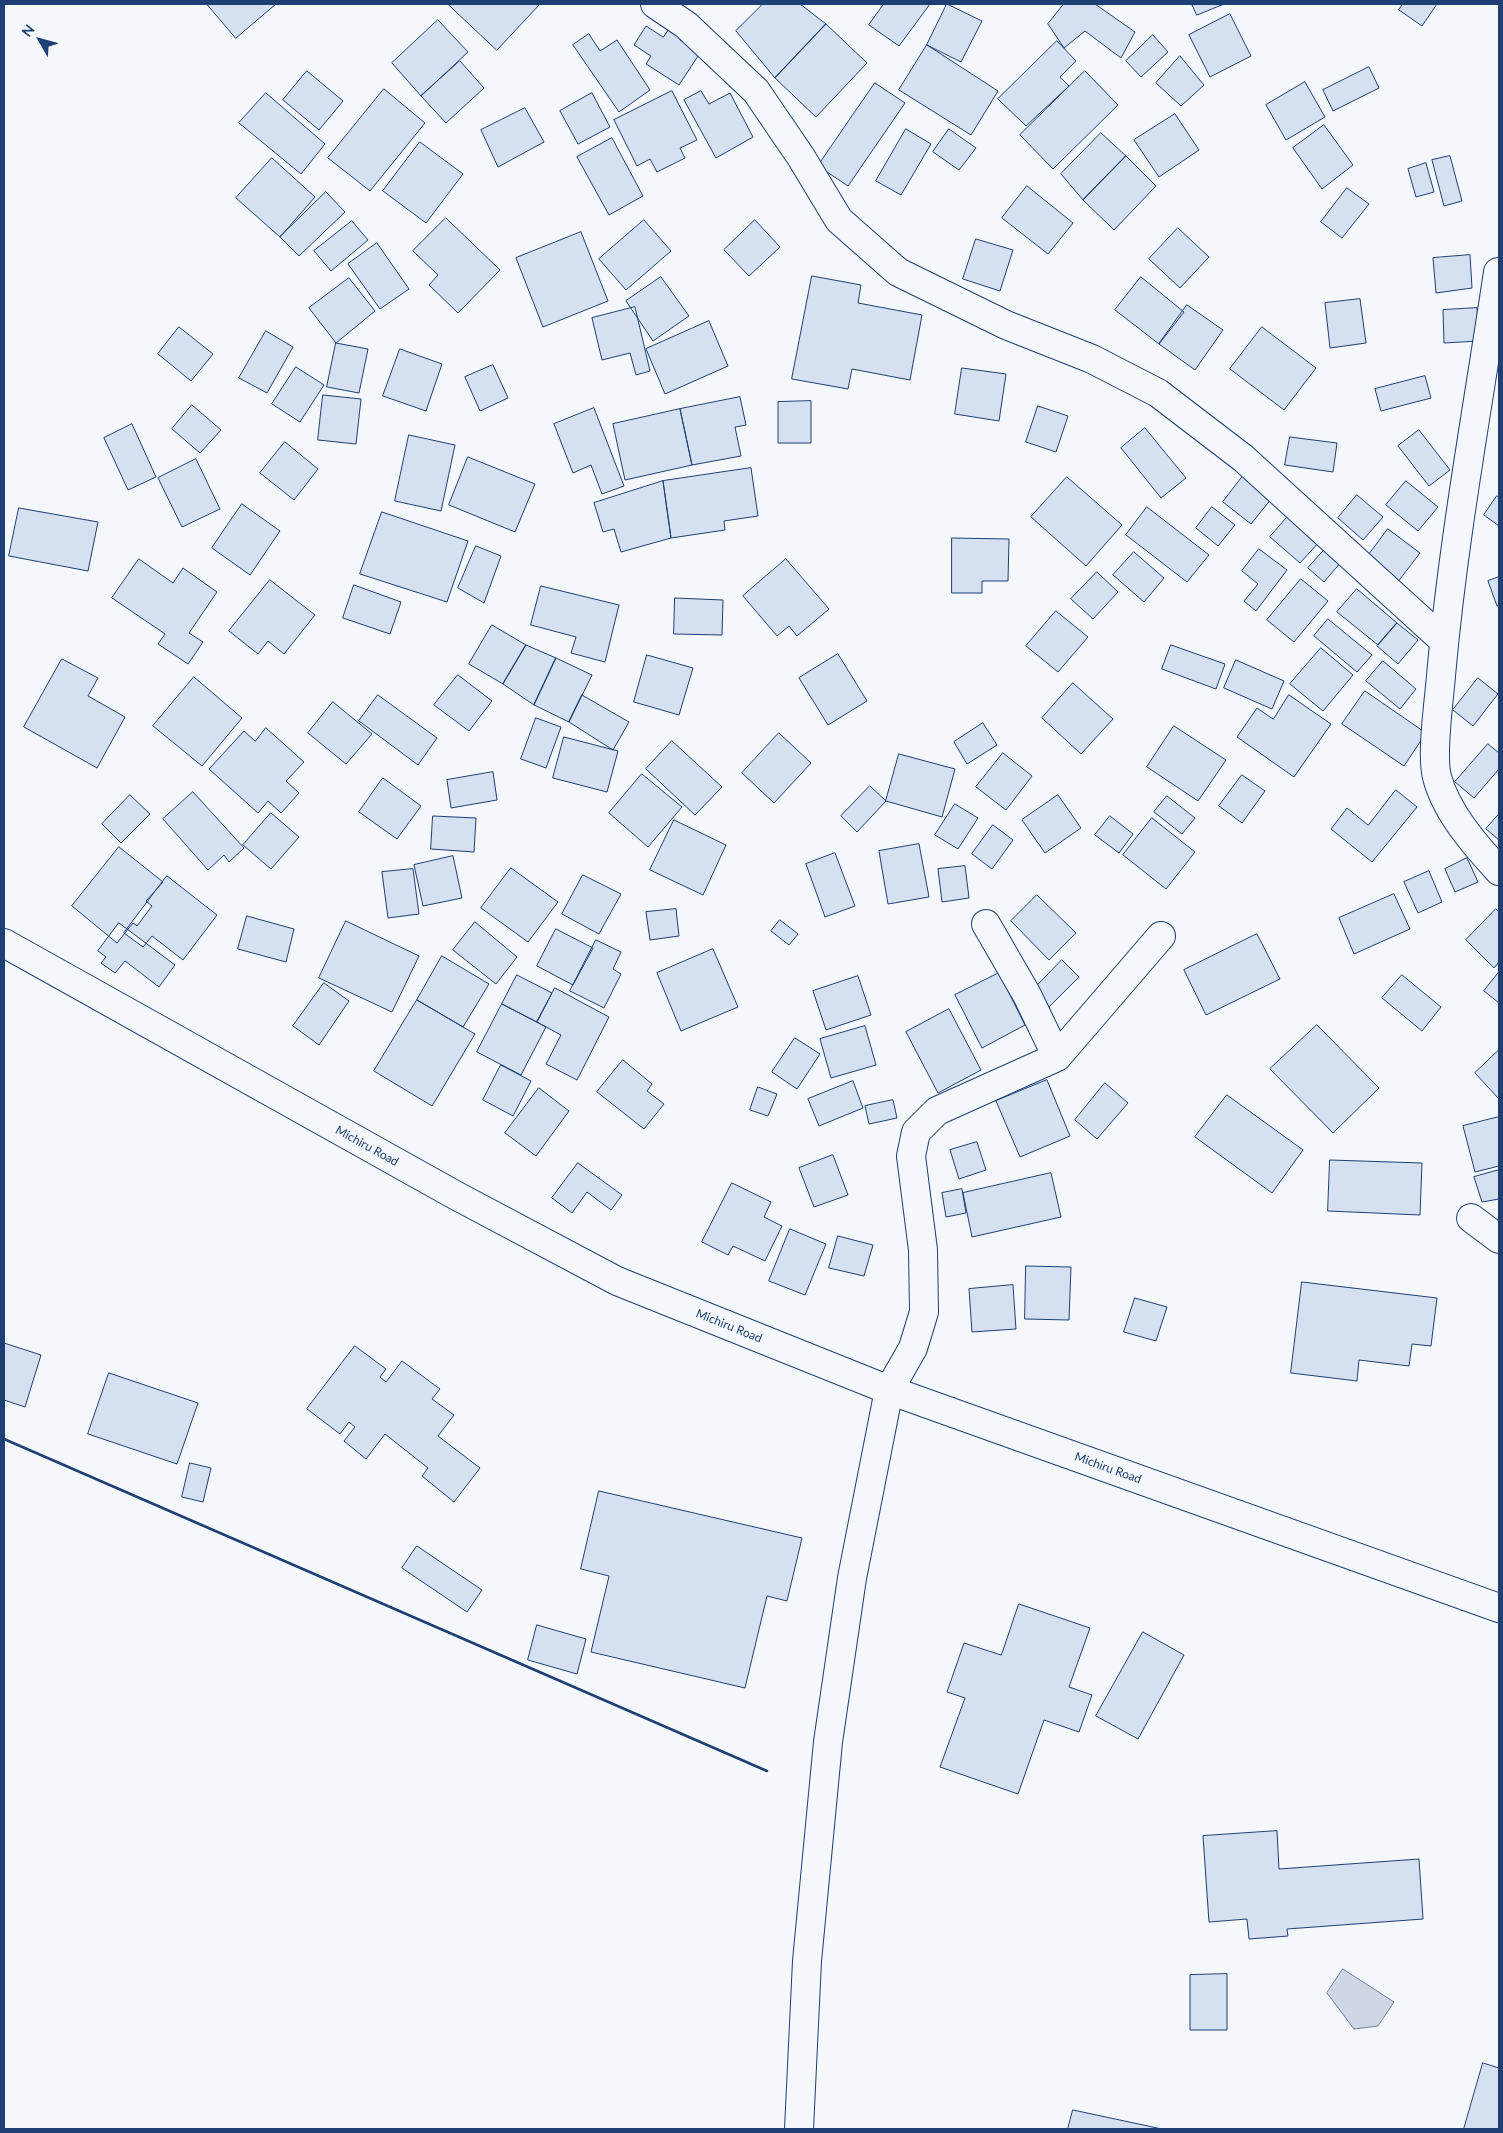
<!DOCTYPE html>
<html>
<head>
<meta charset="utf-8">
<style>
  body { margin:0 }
  #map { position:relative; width:1503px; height:2133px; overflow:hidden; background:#f4f7fb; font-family:Lato,sans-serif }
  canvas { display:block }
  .frame { position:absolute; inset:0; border:5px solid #1d3f73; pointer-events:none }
  .north { position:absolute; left:15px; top:15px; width:50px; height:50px; -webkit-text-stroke:4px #f4f7fb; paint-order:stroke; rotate:308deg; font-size:14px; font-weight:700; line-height:20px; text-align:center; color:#1d3f73 }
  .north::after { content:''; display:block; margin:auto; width:18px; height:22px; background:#1d3f73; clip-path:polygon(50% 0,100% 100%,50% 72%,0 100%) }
</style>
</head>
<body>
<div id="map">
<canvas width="1503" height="2133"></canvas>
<div class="frame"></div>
<div class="north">N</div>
</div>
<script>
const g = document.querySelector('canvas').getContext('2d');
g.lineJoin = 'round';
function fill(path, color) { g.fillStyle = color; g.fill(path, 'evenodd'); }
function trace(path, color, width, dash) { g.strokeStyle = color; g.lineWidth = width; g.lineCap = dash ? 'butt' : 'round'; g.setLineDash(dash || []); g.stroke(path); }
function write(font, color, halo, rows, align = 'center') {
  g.font = font + ' Lato,sans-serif'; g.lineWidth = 4; g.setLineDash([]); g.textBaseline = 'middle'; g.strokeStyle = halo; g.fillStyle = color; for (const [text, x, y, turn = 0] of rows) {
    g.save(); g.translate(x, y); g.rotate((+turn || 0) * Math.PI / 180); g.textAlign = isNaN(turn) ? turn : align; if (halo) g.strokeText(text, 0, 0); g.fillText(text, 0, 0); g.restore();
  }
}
const water = new Path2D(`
  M 1343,1969 L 1394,2002 L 1378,2026 L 1354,2029 L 1327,1993 Z`);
fill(water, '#cfd7e4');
trace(water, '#687fa3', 1);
const building = new Path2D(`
  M 207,4 L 276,4 L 236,38 Z
  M 448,4 L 540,4 L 497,50 Z
  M 763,4 L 800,4 L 826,24 L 775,78 L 736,31 Z
  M 884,4 L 930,4 L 899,46 L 869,25 Z
  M 947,4 L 982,21 L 961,62 L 927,45 Z
  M 1064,4 L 1095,4 L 1135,32 L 1121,58 L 1085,31 L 1064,48 L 1048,24 Z
  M 1192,4 L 1224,4 L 1197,15 Z
  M 1403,4 L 1437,4 L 1422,26 L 1399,10 Z
  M 1230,14 L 1251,56 L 1210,77 L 1189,35 Z
  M 438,20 L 468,52 L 421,96 L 392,63 Z
  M 674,22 L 687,30 L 680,40 L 700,53 L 679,85 L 646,64 L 651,56 L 634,45 L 646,26 L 663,37 Z
  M 826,24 L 867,63 L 816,117 L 775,78 Z
  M 589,34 L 600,51 L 617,40 L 650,90 L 619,112 L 573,45 Z
  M 1153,35 L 1168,52 L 1141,77 L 1126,61 Z
  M 1057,41 L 1076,61 L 1060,77 L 1069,86 L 1026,126 L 998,99 Z
  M 927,45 L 998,91 L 971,135 L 899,90 Z
  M 1180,56 L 1204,85 L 1181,106 L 1156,83 Z
  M 460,61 L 484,88 L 446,123 L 421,96 Z
  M 1369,67 L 1379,88 L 1333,111 L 1323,90 Z
  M 307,71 L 343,101 L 319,130 L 283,100 Z
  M 1085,71 L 1118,105 L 1053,169 L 1020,135 Z
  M 1305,82 L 1325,117 L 1286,140 L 1266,105 Z
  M 875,83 L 905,103 L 848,186 L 818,166 Z
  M 384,89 L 425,123 L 370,191 L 328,158 Z
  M 672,91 L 697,140 L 680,148 L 685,158 L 657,172 L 650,159 L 637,166 L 614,120 Z
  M 701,91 L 709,104 L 730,93 L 753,137 L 716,158 L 684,100 Z
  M 266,93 L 325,144 L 301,174 L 239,123 Z
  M 592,93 L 610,127 L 578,144 L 560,111 Z
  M 525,108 L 544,142 L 498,167 L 481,130 Z
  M 1175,114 L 1199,150 L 1159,177 L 1134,140 Z
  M 1324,125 L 1353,165 L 1322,189 L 1293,148 Z
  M 906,129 L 931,144 L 901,195 L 876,181 Z
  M 949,129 L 976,148 L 959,170 L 933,152 Z
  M 1101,133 L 1126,156 L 1083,200 L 1061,174 Z
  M 612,138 L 643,196 L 609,215 L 577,157 Z
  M 420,142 L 463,174 L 426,223 L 383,191 Z
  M 1126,156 L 1156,186 L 1114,230 L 1083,200 Z
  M 1450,156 L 1462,201 L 1444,206 L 1432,160 Z
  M 272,158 L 315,197 L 280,237 L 236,198 Z
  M 1426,163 L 1434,192 L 1416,197 L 1408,169 Z
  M 1027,186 L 1073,223 L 1048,254 L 1002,218 Z
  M 1347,188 L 1369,204 L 1342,238 L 1321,222 Z
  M 326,192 L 345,212 L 299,256 L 280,237 Z
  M 446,218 L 500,270 L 458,313 L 429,285 L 438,275 L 413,251 Z
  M 644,220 L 671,251 L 626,290 L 599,259 Z
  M 755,220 L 780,247 L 749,276 L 724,250 Z
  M 352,221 L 368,240 L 331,271 L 314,251 Z
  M 1178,228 L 1209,257 L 1180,288 L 1149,259 Z
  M 581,232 L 608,301 L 543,327 L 516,258 Z
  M 976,239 L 1013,250 L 1000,291 L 963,279 Z
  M 377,243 L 409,289 L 380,309 L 348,264 Z
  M 1470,255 L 1472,288 L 1436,293 L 1433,258 Z
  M 812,276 L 861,285 L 858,303 L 922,315 L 910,380 L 852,369 L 848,389 L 792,379 Z
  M 661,277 L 689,316 L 653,341 L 626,301 Z
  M 1141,277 L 1184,312 L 1159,344 L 1115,310 Z
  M 349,278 L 375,311 L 336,343 L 309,308 Z
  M 1360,299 L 1366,343 L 1330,348 L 1325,303 Z
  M 1187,305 L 1223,330 L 1195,370 L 1159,344 Z
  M 635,307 L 650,371 L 636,375 L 630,353 L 602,360 L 592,318 Z
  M 1477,308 L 1479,341 L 1444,343 L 1443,310 Z
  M 709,321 L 728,366 L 665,394 L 646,349 Z
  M 179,327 L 213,354 L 191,381 L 158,354 Z
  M 1262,327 L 1316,368 L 1284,410 L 1230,369 Z
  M 266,331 L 293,347 L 267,393 L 239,378 Z
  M 336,343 L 368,349 L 359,393 L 327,387 Z
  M 400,349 L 442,364 L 426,411 L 383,396 Z
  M 493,365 L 508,398 L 480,411 L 465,377 Z
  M 296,367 L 324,385 L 300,422 L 272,404 Z
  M 962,368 L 1006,374 L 999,421 L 955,414 Z
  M 1425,376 L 1431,398 L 1381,411 L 1375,389 Z
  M 323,395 L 361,399 L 356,444 L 318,440 Z
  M 740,397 L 746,425 L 735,427 L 741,456 L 692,465 L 680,409 Z
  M 811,401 L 811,443 L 778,443 L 778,402 Z
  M 192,405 L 221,430 L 200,453 L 172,429 Z
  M 1038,406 L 1068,416 L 1056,452 L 1026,442 Z
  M 594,408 L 624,486 L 602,494 L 591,465 L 573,473 L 554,424 Z
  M 680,409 L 692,465 L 625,480 L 613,424 Z
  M 132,424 L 156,477 L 128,490 L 104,438 Z
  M 1145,428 L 1186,478 L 1161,498 L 1121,448 Z
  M 1419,430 L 1450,470 L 1429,486 L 1398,446 Z
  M 409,435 L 455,445 L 441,511 L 395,501 Z
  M 1290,437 L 1337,443 L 1333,472 L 1285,465 Z
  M 285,442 L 318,469 L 294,500 L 260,473 Z
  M 468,457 L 535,484 L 515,532 L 449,505 Z
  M 196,459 L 220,509 L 182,527 L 158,478 Z
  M 751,468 L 758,516 L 724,521 L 725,530 L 671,538 L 663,481 Z
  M 1243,476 L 1272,498 L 1251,524 L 1223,502 Z
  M 1067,477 L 1122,525 L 1086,566 L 1031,517 Z
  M 663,481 L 671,538 L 621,552 L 614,529 L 603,532 L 594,503 Z
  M 1406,481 L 1438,507 L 1418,531 L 1386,505 Z
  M 1357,495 L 1383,517 L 1363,540 L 1338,518 Z
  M 1497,496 L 1499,497 L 1499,526 L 1484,515 Z
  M 242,504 L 280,531 L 250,575 L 212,548 Z
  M 1147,507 L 1209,555 L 1187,582 L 1126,535 Z
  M 1212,507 L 1235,525 L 1218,546 L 1196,528 Z
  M 19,508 L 98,522 L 88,571 L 9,556 Z
  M 382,512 L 468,541 L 447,602 L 360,574 Z
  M 1290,514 L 1320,541 L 1300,563 L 1270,537 Z
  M 1388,529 L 1420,553 L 1397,583 L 1365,560 Z
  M 952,538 L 1009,539 L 1008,581 L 982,581 L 982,593 L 952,593 Z
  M 476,546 L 501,556 L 484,603 L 458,588 Z
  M 1327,547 L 1342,561 L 1324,582 L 1308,568 Z
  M 1259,549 L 1287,570 L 1256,611 L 1244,601 L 1258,584 L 1242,571 Z
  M 1134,552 L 1164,578 L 1144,602 L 1113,575 Z
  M 139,559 L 173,583 L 183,568 L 217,592 L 189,633 L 203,642 L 188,664 L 158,644 L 165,634 L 112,598 Z
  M 786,559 L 829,609 L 797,636 L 789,626 L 777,636 L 743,596 Z
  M 1097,572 L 1118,592 L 1093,619 L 1071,599 Z
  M 1499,577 L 1499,605 L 1497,606 L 1488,581 Z
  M 1301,579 L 1328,601 L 1294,642 L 1267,620 Z
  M 270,580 L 315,615 L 284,654 L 268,641 L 258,654 L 229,631 Z
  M 354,585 L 401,602 L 390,634 L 343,618 Z
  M 541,586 L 619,605 L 605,662 L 571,653 L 576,637 L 531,625 Z
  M 1357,589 L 1397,623 L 1378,645 L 1337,612 Z
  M 675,598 L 723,600 L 722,635 L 674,634 Z
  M 1056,611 L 1088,637 L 1058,672 L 1026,646 Z
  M 1328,619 L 1372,655 L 1357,672 L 1314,636 Z
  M 1397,623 L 1418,640 L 1398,664 L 1377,646 Z
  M 492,625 L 526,645 L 503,684 L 469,664 Z
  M 526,645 L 556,658 L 534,705 L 503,684 Z
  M 1171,645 L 1225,664 L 1216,689 L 1162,669 Z
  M 1321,648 L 1353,675 L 1323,711 L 1290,684 Z
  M 838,654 L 867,701 L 828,725 L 799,678 Z
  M 647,655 L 693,668 L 679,715 L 634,702 Z
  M 556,658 L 592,675 L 569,722 L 534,705 Z
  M 62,659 L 98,678 L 88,696 L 125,717 L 97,768 L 24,727 Z
  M 1236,660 L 1284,681 L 1272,709 L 1224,688 Z
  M 1383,661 L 1416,689 L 1400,709 L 1366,681 Z
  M 458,675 L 492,701 L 469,731 L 434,705 Z
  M 194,677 L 242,718 L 202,766 L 153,726 Z
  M 1478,678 L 1498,694 L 1473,726 L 1453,710 Z
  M 1073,683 L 1113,719 L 1081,754 L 1042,718 Z
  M 1365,691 L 1426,733 L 1404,766 L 1342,724 Z
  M 378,695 L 437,738 L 418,765 L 359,721 Z
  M 582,695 L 629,722 L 613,750 L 569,722 Z
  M 1289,695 L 1331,724 L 1294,777 L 1237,737 L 1257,708 L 1273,719 Z
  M 333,702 L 372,734 L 346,764 L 308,733 Z
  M 536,718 L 561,727 L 546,768 L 521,759 Z
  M 983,723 L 997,745 L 967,764 L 954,742 Z
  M 1174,726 L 1226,760 L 1198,801 L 1147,767 Z
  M 266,728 L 304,762 L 286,781 L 299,793 L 281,813 L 268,801 L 258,813 L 209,769 L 244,731 L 255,741 Z
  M 779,733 L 811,763 L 774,803 L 742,773 Z
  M 564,737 L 618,751 L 607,792 L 553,778 Z
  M 672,741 L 722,787 L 695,815 L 646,769 Z
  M 1488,744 L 1499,753 L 1499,769 L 1474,798 L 1455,782 Z
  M 1003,753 L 1032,776 L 1006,810 L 976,787 Z
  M 899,754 L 955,769 L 942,817 L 886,801 Z
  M 493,772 L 497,800 L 451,808 L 447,780 Z
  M 642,774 L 682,807 L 648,847 L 609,813 Z
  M 1242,775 L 1265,791 L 1242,823 L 1219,806 Z
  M 383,778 L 421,806 L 397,839 L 359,812 Z
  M 870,786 L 886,801 L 857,832 L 841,816 Z
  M 1396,790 L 1417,807 L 1372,862 L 1331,829 L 1347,808 L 1368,825 Z
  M 193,792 L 244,848 L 229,862 L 224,855 L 208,870 L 163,819 Z
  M 130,795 L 150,814 L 121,843 L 102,824 Z
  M 1058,795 L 1081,828 L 1045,853 L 1022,820 Z
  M 1167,796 L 1195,818 L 1182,834 L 1154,812 Z
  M 955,804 L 978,818 L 958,849 L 935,835 Z
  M 271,813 L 299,837 L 271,869 L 243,845 Z
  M 1499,814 L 1499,840 L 1486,829 Z
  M 433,816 L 476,818 L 474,852 L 431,849 Z
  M 1110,816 L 1133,834 L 1119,853 L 1095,835 Z
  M 1152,818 L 1195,852 L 1166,889 L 1123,855 Z
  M 674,820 L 726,845 L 703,895 L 650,870 Z
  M 993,825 L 1013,840 L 992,869 L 972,854 Z
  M 919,844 L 929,897 L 888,904 L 879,851 Z
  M 119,847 L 163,882 L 146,901 L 152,906 L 137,926 L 133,923 L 117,943 L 72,906 Z
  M 835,853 L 855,906 L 825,917 L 806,864 Z
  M 453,856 L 462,898 L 423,906 L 414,865 Z
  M 1467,858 L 1478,882 L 1455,892 L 1445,869 Z
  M 965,866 L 969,898 L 942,902 L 938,869 Z
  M 511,868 L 558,902 L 528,942 L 481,908 Z
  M 413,869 L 419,914 L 388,918 L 382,872 Z
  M 1429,871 L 1442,902 L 1418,913 L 1404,882 Z
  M 583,875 L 621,894 L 599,934 L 562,914 Z
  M 167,876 L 217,915 L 183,960 L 152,936 L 143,947 L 124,933 Z
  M 1394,894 L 1410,929 L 1354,954 L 1339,918 Z
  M 1037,895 L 1076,933 L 1049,960 L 1011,921 Z
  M 676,909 L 679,936 L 650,940 L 646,912 Z
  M 1496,909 L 1499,912 L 1499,962 L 1494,968 L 1466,940 Z
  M 247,916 L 294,929 L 286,962 L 238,949 Z
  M 780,920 L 798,934 L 789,945 L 771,931 Z
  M 346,921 L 419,956 L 392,1012 L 319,978 Z
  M 475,922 L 517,957 L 496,984 L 453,950 Z
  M 119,923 L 175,965 L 159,987 L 125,961 L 115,973 L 101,963 L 106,957 L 98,951 Z
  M 556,929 L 593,948 L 573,985 L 537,966 Z
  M 1257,934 L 1280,979 L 1206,1015 L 1184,970 Z
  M 596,940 L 621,952 L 613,969 L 621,974 L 604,1008 L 570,991 Z
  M 713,949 L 738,1007 L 681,1031 L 657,973 Z
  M 442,956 L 489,984 L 463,1027 L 417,1000 Z
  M 1062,960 L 1079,977 L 1049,1007 L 1033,990 Z
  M 1499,972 L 1499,1003 L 1484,991 Z
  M 999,973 L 1025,1025 L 982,1048 L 955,995 Z
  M 517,975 L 552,993 L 537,1022 L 502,1004 Z
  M 1402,975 L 1441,1007 L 1422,1031 L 1382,998 Z
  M 858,976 L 871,1015 L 826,1030 L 813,991 Z
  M 324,983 L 349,1001 L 319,1045 L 293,1026 Z
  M 555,988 L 609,1017 L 577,1080 L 546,1064 L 561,1035 L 537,1022 Z
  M 417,1000 L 475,1034 L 432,1106 L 374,1071 Z
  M 502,1004 L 546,1027 L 521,1075 L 477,1052 Z
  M 949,1009 L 981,1070 L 938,1093 L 906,1032 Z
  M 1317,1025 L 1379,1088 L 1333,1133 L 1270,1069 Z
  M 865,1026 L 876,1065 L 831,1078 L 820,1039 Z
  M 795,1038 L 820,1054 L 797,1089 L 772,1072 Z
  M 1499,1050 L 1499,1097 L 1498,1098 L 1475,1073 Z
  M 623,1060 L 652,1084 L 647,1091 L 664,1104 L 644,1129 L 597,1092 Z
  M 501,1065 L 531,1081 L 513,1116 L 483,1100 Z
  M 1047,1080 L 1070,1136 L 1020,1157 L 996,1101 Z
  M 853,1081 L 863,1108 L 819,1126 L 808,1099 Z
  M 1105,1083 L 1128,1103 L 1097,1139 L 1075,1120 Z
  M 758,1087 L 777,1094 L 768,1116 L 750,1110 Z
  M 539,1088 L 569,1111 L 536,1156 L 505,1133 Z
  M 1227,1095 L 1303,1150 L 1272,1193 L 1195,1137 Z
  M 893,1100 L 897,1118 L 869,1124 L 865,1106 Z
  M 1499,1117 L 1499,1166 L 1475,1172 L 1463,1126 Z
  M 977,1142 L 986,1170 L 959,1179 L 950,1150 Z
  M 833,1155 L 848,1195 L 814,1207 L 799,1168 Z
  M 1330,1160 L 1422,1163 L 1420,1215 L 1328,1211 Z
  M 578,1163 L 622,1195 L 611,1210 L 587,1192 L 572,1213 L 552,1198 Z
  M 1499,1170 L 1499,1199 L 1482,1202 L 1474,1177 Z
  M 1051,1173 L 1061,1217 L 972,1237 L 963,1193 Z
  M 732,1183 L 771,1202 L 764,1217 L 782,1226 L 765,1261 L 733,1246 L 728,1255 L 702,1242 Z
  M 962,1189 L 966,1213 L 946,1217 L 942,1193 Z
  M 790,1229 L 826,1244 L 805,1295 L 769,1281 Z
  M 838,1236 L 873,1245 L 864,1276 L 829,1268 Z
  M 1026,1266 L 1071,1267 L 1069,1320 L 1025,1319 Z
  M 1302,1282 L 1437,1298 L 1431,1346 L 1412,1344 L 1409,1366 L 1359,1360 L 1357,1381 L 1291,1373 Z
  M 1013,1285 L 1016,1329 L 972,1332 L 969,1289 Z
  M 1135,1298 L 1167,1307 L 1156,1341 L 1124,1332 Z
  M 4,1343 L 41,1355 L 25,1407 L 4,1400 Z
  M 355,1346 L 386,1369 L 380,1377 L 386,1382 L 402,1361 L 440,1389 L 432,1399 L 454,1415 L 438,1436 L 480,1468 L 454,1502 L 422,1476 L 428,1468 L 385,1434 L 366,1459 L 344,1441 L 355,1427 L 349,1422 L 340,1434 L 307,1409 Z
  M 109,1373 L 198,1403 L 177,1464 L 88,1434 Z
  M 190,1463 L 211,1468 L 203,1502 L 182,1497 Z
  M 599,1491 L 802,1538 L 787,1601 L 767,1596 L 745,1688 L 591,1652 L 609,1576 L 581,1569 Z
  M 417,1546 L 482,1590 L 467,1612 L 402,1568 Z
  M 1019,1604 L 1090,1628 L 1069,1687 L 1092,1695 L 1079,1732 L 1044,1720 L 1018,1794 L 940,1767 L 965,1698 L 947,1692 L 964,1643 L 1001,1655 Z
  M 537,1625 L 586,1639 L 577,1674 L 528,1660 Z
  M 1143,1632 L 1184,1655 L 1138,1739 L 1096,1716 Z
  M 1277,1831 L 1279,1869 L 1419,1859 L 1423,1919 L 1287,1929 L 1288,1936 L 1249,1939 L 1247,1919 L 1209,1922 L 1203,1836 Z
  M 1227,1974 L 1227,2030 L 1190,2030 L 1190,1975 Z
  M 1483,2063 L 1499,2068 L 1499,2129 L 1464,2129 Z
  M 1073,2110 L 1162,2129 L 1068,2129 Z`);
fill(building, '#d5e0f0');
trace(building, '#1d3f73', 1);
const minor = new Path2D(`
  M 655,4 L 686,25 L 756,91 L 801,157 L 839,220 L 898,272 L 1006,325 L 1092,359 L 1158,393 L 1243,458 L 1444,641
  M 1498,272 C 1478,407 1453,540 1441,676 C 1439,701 1431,755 1437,777 C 1446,812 1475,845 1499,871
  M 986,924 L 1027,995 L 1057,1057
  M 4,943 L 455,1195 L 617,1281 L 889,1390 L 1499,1608
  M 1471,1218 L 1499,1239
  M 799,2129 L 807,1961 L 828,1742 L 852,1578 L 889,1390 L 913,1348 L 924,1312 L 923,1250 L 911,1156 L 916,1132 L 937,1111 L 1057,1057 L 1161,936`);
trace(minor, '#1d3f73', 30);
trace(minor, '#f4f7fb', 28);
trace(new Path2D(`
  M 4,1439 L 767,1771`), '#1d3f73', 2.5);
write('12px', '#1d3f73', '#f4f7fb', [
  ["Michiru Road",367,1146,29],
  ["Michiru Road",729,1326,22],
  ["Michiru Road",1108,1468,20]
]);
</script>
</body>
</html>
